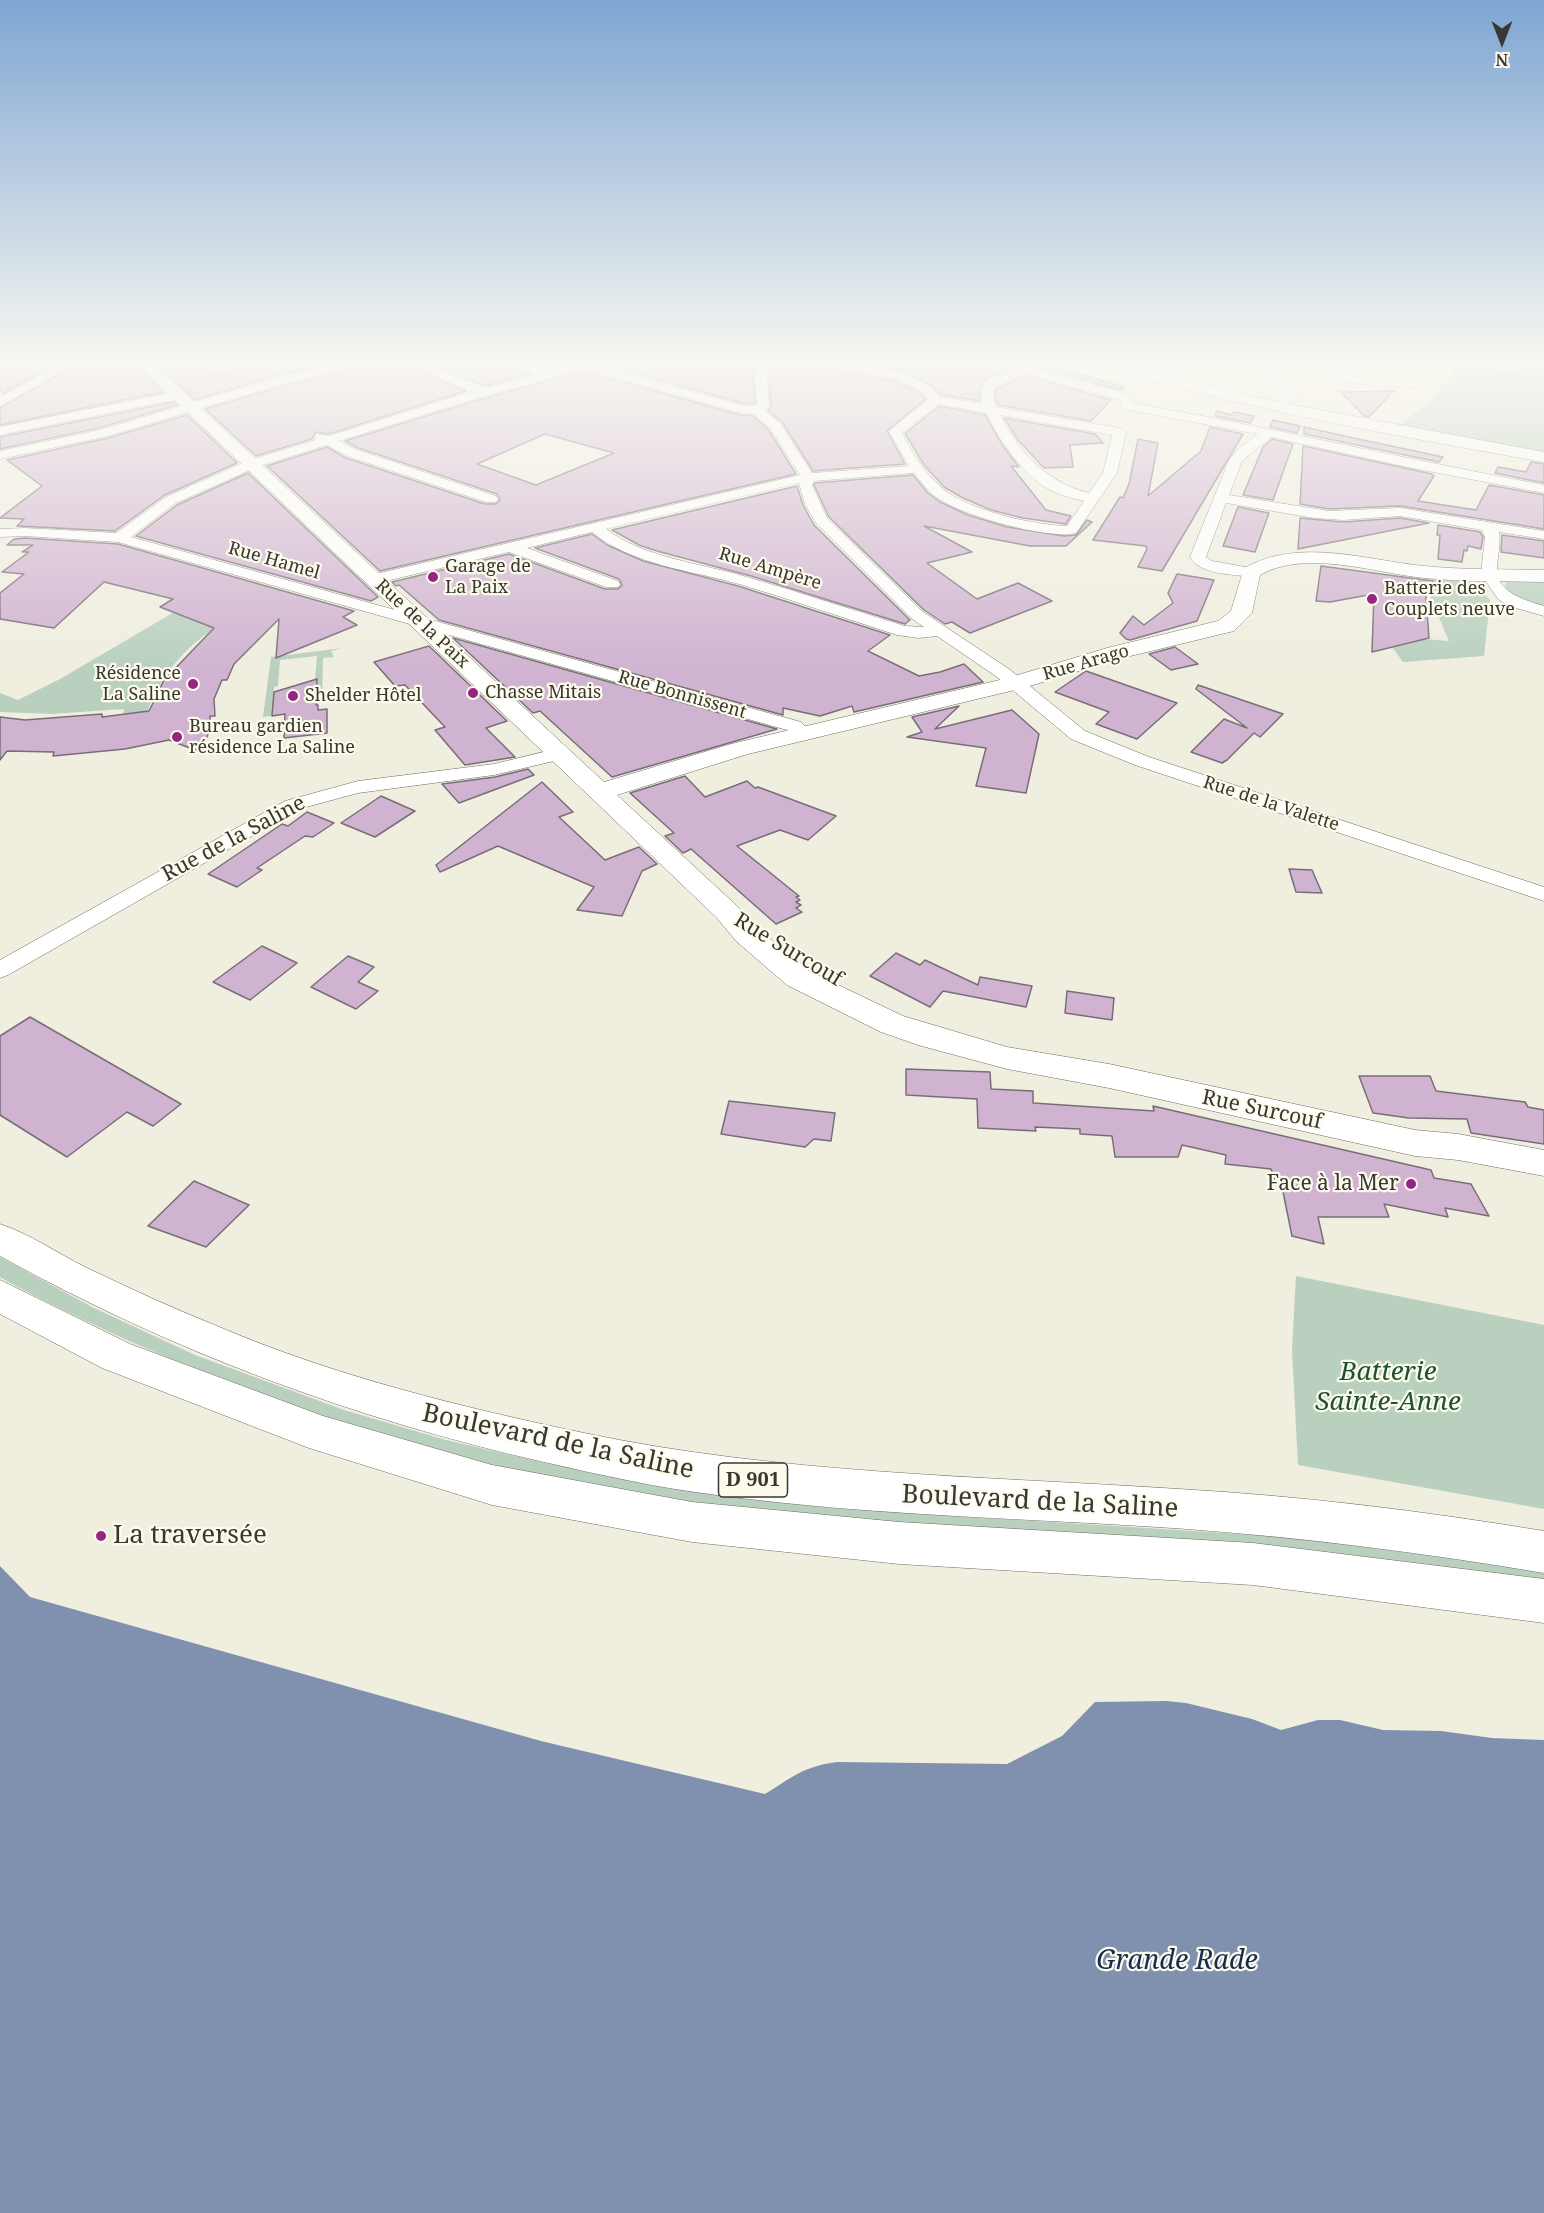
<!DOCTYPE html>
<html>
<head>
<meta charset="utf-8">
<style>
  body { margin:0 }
  #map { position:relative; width:1544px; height:2213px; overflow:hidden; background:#f0eedf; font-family:"Noto Serif",serif }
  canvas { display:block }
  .north { position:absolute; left:1472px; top:12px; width:60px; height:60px; -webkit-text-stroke:4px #fdfbec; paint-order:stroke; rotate:180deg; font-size:16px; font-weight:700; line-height:24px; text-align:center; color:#383731 }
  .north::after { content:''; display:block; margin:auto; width:21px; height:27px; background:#383731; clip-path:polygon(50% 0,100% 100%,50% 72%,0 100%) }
</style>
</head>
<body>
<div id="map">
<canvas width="1544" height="2213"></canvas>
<div class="north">N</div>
</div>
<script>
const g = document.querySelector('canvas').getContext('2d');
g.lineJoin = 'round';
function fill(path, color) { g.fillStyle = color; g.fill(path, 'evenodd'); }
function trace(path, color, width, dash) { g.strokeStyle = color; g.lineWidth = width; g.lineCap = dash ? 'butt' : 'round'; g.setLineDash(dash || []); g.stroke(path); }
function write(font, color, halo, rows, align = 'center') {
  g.font = font + ' "Noto Serif",serif'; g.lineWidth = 4.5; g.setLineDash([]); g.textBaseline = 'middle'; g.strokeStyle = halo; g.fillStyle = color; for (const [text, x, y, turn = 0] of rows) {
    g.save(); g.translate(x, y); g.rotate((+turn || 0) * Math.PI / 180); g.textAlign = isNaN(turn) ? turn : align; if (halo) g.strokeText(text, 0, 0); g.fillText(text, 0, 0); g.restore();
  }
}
fill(new Path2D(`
  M 1124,361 L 1231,361 L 1265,376 L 1236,377 L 1205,370 L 1192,373 Z`), '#e5e1cb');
fill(new Path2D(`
  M 1521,361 L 1544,361 L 1544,461 L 1389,434 L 1437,395 L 1456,365 L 1516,371 Z
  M 1426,576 L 1476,583 L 1490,600 L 1484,656 L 1403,662 L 1384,636 L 1449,641 L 1425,585 Z
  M 1544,578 L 1544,611 L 1504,596 L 1506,580 Z
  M 295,597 L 279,620 L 265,631 L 227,620 C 187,645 165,668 147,712 L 122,721 L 124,709 L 52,714 L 0,712 L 0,693 L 18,700 L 60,679 L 195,600 Z
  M 343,648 L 331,651 L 334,657 L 323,658 L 322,702 L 313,706 L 317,656 L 280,660 L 278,686 L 274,687 L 272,716 L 263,717 L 271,657 Z
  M 0,1257 L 92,1307 L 195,1355 L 344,1410 L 446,1440 L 550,1464 L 713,1493 L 892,1512 L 1305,1538 L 1544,1568 L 1544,1588 C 1352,1570 1160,1552 968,1534 C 826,1521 683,1512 544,1479 C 359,1436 179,1372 10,1283 L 0,1277 Z
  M 1296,1276 L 1544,1325 L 1544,1509 L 1298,1465 L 1292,1350 Z`), '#b9d0bf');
fill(new Path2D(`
  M 0,1566 L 30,1597 L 541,1741 L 765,1794 C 793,1777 802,1767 837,1762 L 1007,1764 L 1062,1736 L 1095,1702 L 1166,1701 L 1186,1703 L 1252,1719 L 1281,1730 L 1318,1720 L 1340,1720 L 1383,1730 L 1441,1731 L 1492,1738 L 1544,1740 L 1544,2213 L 0,2213 Z`), '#8091b0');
const building = new Path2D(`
  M 0,361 L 63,361 L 3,393 L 0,391 Z
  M 83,361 L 132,361 L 163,392 L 0,425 L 0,408 Z
  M 153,361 L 211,361 L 212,375 L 272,361 L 341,361 L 279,375 L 195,400 Z
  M 372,361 L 397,361 L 466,391 L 329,434 L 316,432 L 312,439 L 256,456 L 205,409 L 287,385 L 369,365 Z
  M 421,361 L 435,361 L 458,369 L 481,361 L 492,361 L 532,373 L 486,386 Z
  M 540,361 L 560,361 L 564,364 L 539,371 Z
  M 593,361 L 758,361 L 753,374 L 755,403 L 745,404 Z
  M 774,361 L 805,361 L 813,367 L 892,380 L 919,392 L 926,399 L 887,431 L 905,464 L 813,471 L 782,422 L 768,411 L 771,407 L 769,374 Z
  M 847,361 L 987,361 L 1006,370 L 983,381 L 979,394 L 980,401 L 941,395 L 931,385 L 898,370 Z
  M 1015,361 L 1036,361 L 1124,387 L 1121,390 Z
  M 584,371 L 740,415 L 753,416 L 768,429 L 796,474 L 380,571 L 267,466 L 327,447 L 346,458 L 485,504 L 496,504 L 500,500 L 497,494 L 358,448 L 345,441 L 482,399 ZM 545,434 L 614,453 L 536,485 L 477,464 Z
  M 1024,375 L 1111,400 L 1091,421 L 998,405 L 995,395 L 997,389 Z
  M 1394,391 L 1369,417 L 1364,416 L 1341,392 Z
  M 174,402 L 177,405 L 99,428 L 0,449 L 0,437 Z
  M 939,406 L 985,415 L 1003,446 L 1019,467 L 1011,466 L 1046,510 L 1071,516 L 1066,524 L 1023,518 L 991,510 L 963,498 L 944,487 L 924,465 L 905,433 Z
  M 1217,411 L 1230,415 L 1234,412 L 1254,416 L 1250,423 L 1215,416 Z
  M 187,415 L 237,463 L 165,495 L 115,531 L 17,526 L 24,519 L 0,518 L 42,486 L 7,460 L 108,438 Z
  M 1004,418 L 1095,434 L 1103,443 L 1070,445 L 1073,467 L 1044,468 L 1018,440 Z
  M 1273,420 L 1300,426 L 1297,433 L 1270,427 Z
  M 1210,427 L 1243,434 L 1162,571 L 1138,567 L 1147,549 L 1146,546 L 1093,540 L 1120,497 L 1123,498 L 1129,484 L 1138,439 L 1158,443 L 1148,496 L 1201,451 Z
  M 1304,427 L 1349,437 L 1443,457 L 1439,462 L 1304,434 Z
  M 1272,439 L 1293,444 L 1273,500 L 1243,495 L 1263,447 Z
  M 1303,446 L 1432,474 L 1434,476 L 1418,501 L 1476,510 L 1489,485 L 1544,495 L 1544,529 L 1400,506 L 1329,509 L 1300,504 Z
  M 1531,462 L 1544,464 L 1544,483 L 1495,473 L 1498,467 L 1526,472 Z
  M 248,473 L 378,597 L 371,601 L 136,536 L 177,505 Z
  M 913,475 L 928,493 L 940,502 L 968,515 L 1007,527 L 1064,536 L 1076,535 L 1087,520 L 1092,522 L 1066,546 L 1030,546 L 924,526 L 972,552 L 927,563 L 977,599 L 1018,583 L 1052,601 L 970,633 L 952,622 L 945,624 L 924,610 L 829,517 L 814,485 L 815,483 Z
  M 797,486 L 803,505 L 814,525 L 910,620 L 905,624 L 751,576 L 657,551 L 639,545 L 612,530 Z
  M 1238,507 L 1269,513 L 1255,552 L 1223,546 Z
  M 1300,518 L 1343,522 L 1400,518 L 1429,523 L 1298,549 Z
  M 1438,525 L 1480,532 L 1483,537 L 1481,549 L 1468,546 L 1467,551 L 1464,550 L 1462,562 L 1438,559 L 1440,535 L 1437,535 Z
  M 592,534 L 607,545 L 643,561 L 738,586 L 890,635 L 868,651 L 919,676 L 940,672 L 964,664 L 983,682 L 854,712 L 852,706 L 820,716 L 783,708 L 783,715 L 439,620 L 399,585 L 396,586 L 392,582 L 509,554 L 605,589 L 618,589 L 622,585 L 619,579 L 535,548 Z
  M 1502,535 L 1544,541 L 1544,558 L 1501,552 Z
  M 25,538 L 118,544 L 354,611 L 343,617 L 357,625 L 276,658 L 279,619 L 234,664 L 227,680 L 222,680 L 214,699 L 215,716 L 210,716 L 210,730 L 200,752 L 169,740 L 125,749 L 53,756 L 54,752 L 7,751 L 0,760 L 0,717 L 25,720 L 102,714 L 102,717 L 149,711 L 164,680 L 214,628 L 160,607 L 173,599 L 104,582 L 54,628 L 0,619 L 0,593 L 24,574 L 2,572 L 29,552 L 22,552 L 33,545 L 7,545 L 14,539 Z
  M 1321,566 L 1433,581 L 1433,583 L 1425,585 L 1429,638 L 1372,652 L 1374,594 L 1330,602 L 1316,601 Z
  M 1177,574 L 1214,580 L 1197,621 L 1130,640 L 1126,639 L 1120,633 L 1133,616 L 1144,625 L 1173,603 L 1168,593 Z
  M 453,638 L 777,729 L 612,777 L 540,711 L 533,713 Z
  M 429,646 L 507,721 L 486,728 L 515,757 L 465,765 L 435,730 L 445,727 L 405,685 L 395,686 L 374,662 Z
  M 1175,647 L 1198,664 L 1171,670 L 1149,654 Z
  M 1086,671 L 1177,703 L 1137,739 L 1096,724 L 1109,712 L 1055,692 Z
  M 317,679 L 316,705 L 318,705 L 318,710 L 327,709 L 327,733 L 284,738 L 285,714 L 272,716 L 274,692 Z
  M 1198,685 L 1283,714 L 1260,737 L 1254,733 L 1227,760 L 1222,763 L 1191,752 L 1224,719 L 1247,728 L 1196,689 Z
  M 959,706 L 935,729 L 1012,710 L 1039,734 L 1026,793 L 976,786 L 986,748 L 907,737 L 922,732 L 912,717 Z
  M 528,769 L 534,775 L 459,803 L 442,784 L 495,777 Z
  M 685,776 L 705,797 L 747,781 L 755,788 L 758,787 L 836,816 L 808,840 L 780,830 L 737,846 L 799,896 L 796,897 L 800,900 L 796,902 L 801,905 L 796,908 L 802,912 L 776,924 L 691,849 L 683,853 L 665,836 L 674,833 L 630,793 Z
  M 542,782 L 573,812 L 559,817 L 605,860 L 639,847 L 657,864 L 642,871 L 622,916 L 577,910 L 594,887 L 498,846 L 440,872 L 436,865 Z
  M 381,796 L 415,811 L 375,837 L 341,823 Z
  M 307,812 L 334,823 L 313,837 L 305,836 L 257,868 L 262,870 L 237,887 L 208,874 L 282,824 L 288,826 Z
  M 1289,869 L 1312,870 L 1322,893 L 1296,892 Z
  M 262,946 L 297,963 L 250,1000 L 213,982 Z
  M 896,953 L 920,965 L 925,960 L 978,985 L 980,977 L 1032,986 L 1026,1007 L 943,991 L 930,1007 L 870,976 Z
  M 348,956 L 374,967 L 358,982 L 378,991 L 356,1009 L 311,987 Z
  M 1067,991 L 1114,998 L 1112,1020 L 1065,1013 Z
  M 30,1017 L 181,1104 L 153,1126 L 127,1112 L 67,1157 L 0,1115 L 0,1036 Z
  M 906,1069 L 990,1072 L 991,1089 L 1033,1091 L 1033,1103 L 1154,1111 L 1153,1106 L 1431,1170 L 1434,1178 L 1471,1184 L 1489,1216 L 1445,1208 L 1448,1217 L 1384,1204 L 1389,1217 L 1318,1217 L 1324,1244 L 1292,1236 L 1281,1182 L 1275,1181 L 1271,1169 L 1225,1164 L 1226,1155 L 1182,1145 L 1178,1157 L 1115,1157 L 1112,1136 L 1080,1134 L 1080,1129 L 1035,1127 L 1036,1131 L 978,1128 L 977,1099 L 906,1095 Z
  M 1359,1076 L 1430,1076 L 1436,1091 L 1525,1102 L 1528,1107 L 1544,1110 L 1544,1144 L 1471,1133 L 1467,1119 L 1409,1118 L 1373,1113 Z
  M 729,1101 L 835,1113 L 831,1141 L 814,1139 L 805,1147 L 721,1134 Z
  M 194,1181 L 249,1205 L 206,1247 L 148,1226 Z`);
fill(building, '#d0b3d0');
trace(building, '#786e78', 1.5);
const street = new Path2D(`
  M 67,361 L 81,361 L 0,406 L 0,397 Z
  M 350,361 L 370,361 L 368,363 L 286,383 L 108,436 L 0,459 L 0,451 L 100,430 L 279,377 Z
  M 399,361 L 415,361 L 486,388 L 571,365 L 562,361 L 590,361 L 594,365 L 745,406 L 757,405 L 755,374 L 760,361 L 772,361 L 767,374 L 769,407 L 765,411 L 780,423 L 812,473 L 909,466 L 889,431 L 929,399 C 911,374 843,369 813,365 L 807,361 C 843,361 918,366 940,397 L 983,404 L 981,395 L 985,382 L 1012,370 L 989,361 L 1007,361 L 1128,394 L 1134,403 C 1271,428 1406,459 1544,485 L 1544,493 L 1412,468 L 1271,437 L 1242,461 L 1229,495 L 1329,511 L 1400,508 L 1544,531 L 1544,539 L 1499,532 C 1501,545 1497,558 1497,571 C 1498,593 1527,601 1544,606 L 1544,616 L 1509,606 L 1498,599 L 1481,574 L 1485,537 L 1482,530 L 1400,516 L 1343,520 L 1314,518 L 1226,503 L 1206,557 L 1212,561 L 1257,569 L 1259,572 L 1251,577 C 1233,574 1200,575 1190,557 L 1229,460 L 1239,448 L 1258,434 L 1123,409 L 1120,400 L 1024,373 L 995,387 L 993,395 L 996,407 L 1119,428 L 1126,432 L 1117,473 L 1076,533 C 1049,540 965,516 941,500 C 930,494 922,483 914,473 L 814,481 L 812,485 L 827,518 L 923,612 L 1009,669 L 1085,731 L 1149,757 L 1544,887 L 1544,901 L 1135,765 L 1071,739 L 997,677 L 937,636 L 919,638 L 897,635 C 844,618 792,600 739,584 C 690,570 632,565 592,532 L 527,548 L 618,581 L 620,584 L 618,587 L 606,587 L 509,552 L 373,584 L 367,582 L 365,579 L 367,576 L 800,475 L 770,428 L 754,414 L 741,413 L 584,369 L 481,397 L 339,441 L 357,450 L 496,496 L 498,499 L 496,502 L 486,502 L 347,456 L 327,445 L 257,467 L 176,503 L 131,537 L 801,722 L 813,734 L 811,738 L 797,738 L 787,730 L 118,542 L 25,536 L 0,537 L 0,529 L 25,528 L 116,533 L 166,497 L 247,461 L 316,440 L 314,437 L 316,434 L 329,436 L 473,391 ZM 938,404 L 986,413 C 999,439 1022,474 1048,489 C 1059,495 1072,498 1084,501 L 1067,526 C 1034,525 978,512 950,494 C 930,481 912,454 902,432 ZM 1000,415 L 1112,435 L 1103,473 L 1089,493 C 1048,483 1019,453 1000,415 ZM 799,483 L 805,504 L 816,523 L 911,618 L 924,627 L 905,626 C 853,610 802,593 750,578 C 706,564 643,558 606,529 Z
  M 1247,361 L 1261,361 L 1295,383 L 1298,394 L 1281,410 L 1273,410 L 1271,407 L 1286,393 L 1285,388 Z
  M 1309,361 L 1321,361 C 1336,386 1418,379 1446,377 L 1452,381 C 1439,393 1344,385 1326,377 C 1317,374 1314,368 1309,361 Z
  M 179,391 L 183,392 L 185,395 L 183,398 L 0,435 L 0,427 Z
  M 560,748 L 567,750 L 569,754 L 567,758 L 494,775 L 358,793 L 299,809 L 8,975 L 0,978 L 0,960 L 285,801 L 358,781 L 494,764 Z`);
const secondary = new Path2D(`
  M 134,361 L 150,361 L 604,782 L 731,744 L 1008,678 L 1107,648 L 1218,621 L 1231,611 L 1244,568 C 1300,537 1365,560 1424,566 C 1464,570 1504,569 1544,570 L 1544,582 C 1504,581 1464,582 1424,578 C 1374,573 1306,549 1260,575 L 1252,613 L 1234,631 L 1122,658 L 1023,688 L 748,754 L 617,795 L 737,906 L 756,927 L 809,971 L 903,1016 L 1007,1047 L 1109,1064 L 1415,1130 L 1458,1134 L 1544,1150 L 1544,1176 L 1458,1160 L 1415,1156 L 1109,1088 L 1007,1069 L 918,1045 L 881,1032 L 787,985 L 736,941 L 717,918 Z
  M 1089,361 L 1112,361 L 1263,399 L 1544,452 L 1544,462 C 1392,435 1240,408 1092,364 Z`);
const primary = new Path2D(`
  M 0,1224 C 30,1234 57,1253 85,1267 C 129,1288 172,1308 217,1326 C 334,1376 460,1407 584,1433 C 780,1474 980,1476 1179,1489 C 1302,1496 1423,1511 1544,1531 L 1544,1573 C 1426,1553 1307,1538 1187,1529 C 1030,1518 873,1516 717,1495 C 659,1488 601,1475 544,1462 C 354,1419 171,1351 0,1256 Z
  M 0,1280 L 130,1344 L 323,1416 L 492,1465 L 692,1502 L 899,1522 L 1253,1543 L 1544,1579 L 1544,1623 L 1253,1585 L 899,1564 L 692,1542 L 492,1505 L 309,1448 L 102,1368 L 0,1314 Z`);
trace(street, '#6e6c5f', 1);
trace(secondary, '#6e6c5f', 1);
trace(primary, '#6e6c5f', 1);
fill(street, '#fff');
fill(secondary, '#fff');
fill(primary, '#fff');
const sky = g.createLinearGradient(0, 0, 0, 671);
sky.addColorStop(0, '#7ea6d2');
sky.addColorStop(0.54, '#f8f7f1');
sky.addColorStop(1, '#f8f7f100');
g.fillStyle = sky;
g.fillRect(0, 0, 1544, 671);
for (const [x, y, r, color] of [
  [433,577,6,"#962482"],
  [1372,599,6,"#962482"],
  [193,684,6,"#962482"],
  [473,693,6,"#962482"],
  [293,696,6,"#962482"],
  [177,737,6,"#962482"],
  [1411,1184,6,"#962482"],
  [101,1536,6,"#962482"]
]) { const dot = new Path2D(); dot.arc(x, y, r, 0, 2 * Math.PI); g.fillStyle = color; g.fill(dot); trace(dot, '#fdfbec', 2); }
write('18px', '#383731', '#fdfbec', [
  ["Rue Hamel",274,561,16],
  ["Rue Ampère",770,569,17],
  ["Rue de la Paix",422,624,43],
  ["Rue Arago",1086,663,-16],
  ["Rue Bonnissent",682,695,16],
  ["Rue de la Valette",1271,804,18]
]);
write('18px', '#383731', '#fdfbec', [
  ["Garage de",445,567],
  ["La Paix",445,588],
  ["Batterie des",1384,589],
  ["Couplets neuve",1384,610],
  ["Résidence",181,674,"right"],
  ["La Saline",181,695,"right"],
  ["Chasse Mitais",485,693],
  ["Shelder Hôtel",305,696],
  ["Bureau gardien",189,727],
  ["résidence La Saline",189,748]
], 'left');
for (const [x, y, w] of [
  [753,1480,69]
]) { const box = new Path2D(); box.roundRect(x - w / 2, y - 17, w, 34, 4.5); g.fillStyle = '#fdfbec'; g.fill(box); trace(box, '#383731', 1.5); }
write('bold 20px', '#383731', null, [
  ["D 901",753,1480]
]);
write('21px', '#383731', '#fdfbec', [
  ["Rue de la Saline",234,839,-28],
  ["Rue Surcouf",788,950,31],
  ["Rue Surcouf",1262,1110,12]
]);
write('21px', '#383731', '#fdfbec', [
  ["Face à la Mer",1399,1184]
], 'right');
write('italic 26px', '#1d5330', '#fdfbec', [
  ["Batterie",1388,1373],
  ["Sainte-Anne",1388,1403]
]);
write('26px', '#383731', '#fdfbec', [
  ["Boulevard de la Saline",558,1442,12],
  ["Boulevard de la Saline",1040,1502,3]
]);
write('26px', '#383731', '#fdfbec', [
  ["La traversée",113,1536]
], 'left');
write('italic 27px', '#172b55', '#fdfbec', [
  ["Grande Rade",1177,1961]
]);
</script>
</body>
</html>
